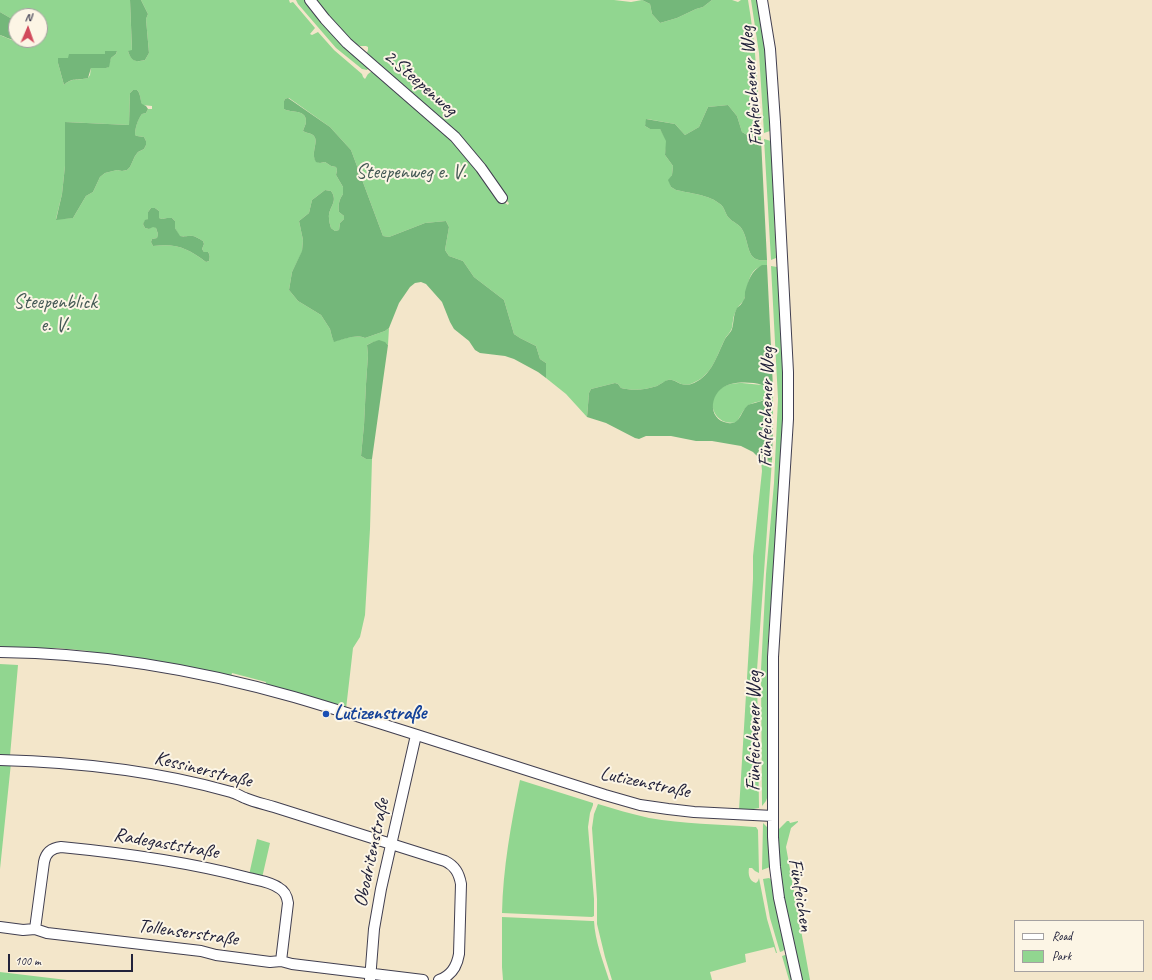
<!DOCTYPE html>
<html>
<head>
<meta charset="utf-8">
<style>
  body { margin:0 }
  #map { position:relative; width:1152px; height:980px; overflow:hidden; background:#f3e6ca; font-family:Caveat,sans-serif }
  canvas { display:block }
  .legend { position:absolute; left:1014px; top:920px; width:130px; height:52px; box-sizing:border-box; background:#fcf5e5; border:1px solid #a5a1a1; margin:0; padding:5px 7px; list-style:none; font-size:12px; color:#22223b }
  .legend li { display:flex; align-items:center; gap:8px; height:20px }
  .legend b { width:20px; border:1px solid #a5a1a1 }
  .north { position:absolute; left:8px; top:8px; width:40px; height:40px; box-sizing:border-box; background:#fcf5e5; border:1px solid #a5a1a1; border-radius:50%; rotate:2deg; font-size:11px; font-weight:700; line-height:16px; text-align:center; color:#22223b }
  .north::after { content:''; display:block; margin:auto; width:14px; height:18px; background:#d1495b; clip-path:polygon(50% 0,100% 100%,50% 72%,0 100%) }
  .scale { position:absolute; left:8px; top:954px; width:125px; height:18px; box-sizing:border-box; border:2px solid #22223b; border-top:0; padding-left:5px; font-size:12px; line-height:14px; white-space:nowrap; color:#22223b; -webkit-text-stroke:3px #fcf5e5; paint-order:stroke }
</style>
</head>
<body>
<div id="map">
<canvas width="1152" height="980"></canvas>
<ul class="legend">
<li><b style="height:5px;background:#fff"></b>Road</li>
<li><b style="height:11px;background:#91d690"></b>Park</li>
</ul>
<div class="north">N</div>
<div class="scale">100 m</div>
</div>
<script>
const g = document.querySelector('canvas').getContext('2d');
g.lineJoin = 'round';
function fill(path, color) { g.fillStyle = color; g.fill(path, 'evenodd'); }
function trace(path, color, width, dash) { g.strokeStyle = color; g.lineWidth = width; g.lineCap = dash ? 'butt' : 'round'; g.setLineDash(dash || []); g.stroke(path); }
function write(font, color, halo, rows, align = 'center') {
  g.font = font + ' Caveat,sans-serif'; g.lineWidth = 4; g.setLineDash([]); g.textBaseline = 'middle'; g.strokeStyle = halo; g.fillStyle = color; for (const [text, x, y, turn = 0] of rows) {
    g.save(); g.translate(x, y); g.rotate((+turn || 0) * Math.PI / 180); g.textAlign = isNaN(turn) ? turn : align; if (halo) g.strokeText(text, 0, 0); g.fillText(text, 0, 0); g.restore();
  }
}
fill(new Path2D(`
  M 0,0 L 130,0 L 132,51 L 128,51 C 131,60 135,63 145,60 L 149,53 L 146,19 L 148,14 L 141,0 L 289,0 L 290,3 L 293,2 L 315,28 L 310,34 L 312,35 L 318,32 L 334,50 L 362,74 L 363,77 L 365,79 L 368,74 L 375,69 L 454,138 L 455,140 L 454,144 L 456,146 L 460,145 L 480,169 L 501,199 L 500,200 L 508,205 L 509,203 L 503,197 L 483,167 L 457,136 L 367,58 L 366,55 L 368,50 L 368,47 L 366,46 L 360,46 L 349,41 L 326,18 L 313,0 L 614,0 L 631,2 L 642,0 L 650,4 L 652,14 L 660,23 L 677,18 L 696,9 L 703,7 L 712,0 L 732,0 L 738,2 L 741,0 L 748,0 C 756,46 758,92 761,139 L 754,139 L 742,132 L 737,116 L 728,105 L 708,107 L 699,127 L 685,135 L 675,124 L 647,119 L 645,126 L 650,129 L 660,129 L 667,141 L 665,155 L 673,166 L 672,175 L 669,180 L 671,187 L 676,190 C 689,193 710,195 720,204 C 725,207 725,215 730,219 C 734,223 740,224 743,231 C 750,245 746,263 767,260 L 767,265 C 747,267 749,285 744,300 C 742,303 738,306 737,309 C 735,312 733,317 733,321 C 732,324 733,327 731,330 C 730,332 728,335 726,337 C 717,354 713,375 693,383 C 681,389 676,378 668,380 C 664,382 660,384 657,386 C 645,390 633,391 621,388 L 618,384 L 615,383 L 591,389 L 589,393 L 587,417 L 566,394 L 546,378 L 546,363 L 540,359 L 536,346 L 520,338 L 514,334 L 504,300 L 474,277 L 463,261 L 449,256 L 445,250 L 449,227 L 446,221 L 425,223 L 389,237 L 383,236 L 351,150 L 330,127 L 289,98 L 285,99 L 284,101 L 284,109 C 291,113 306,109 306,121 C 306,125 304,127 303,131 C 306,133 310,133 313,135 C 320,141 310,152 316,161 L 320,163 L 325,162 L 331,166 L 336,167 L 337,170 L 336,175 L 343,187 L 343,194 C 339,200 338,205 339,212 L 344,216 L 344,219 L 340,223 L 339,230 L 335,231 L 331,228 C 330,225 329,221 329,218 C 328,207 339,202 331,191 L 325,190 L 312,200 L 309,213 L 299,221 L 303,240 L 302,252 L 292,272 L 289,290 L 298,301 L 321,315 L 330,329 L 332,337 L 334,341 C 344,339 356,334 365,338 L 385,331 L 389,328 L 388,345 C 382,339 374,341 367,345 L 368,355 L 366,384 L 364,425 L 361,456 L 366,459 L 372,459 L 370,529 L 365,615 L 360,637 L 353,648 L 346,709 L 265,686 L 266,682 L 232,673 L 231,677 L 160,661 L 94,654 L 89,651 L 56,648 L 50,649 L 0,648 L 0,35 C 9,39 20,44 30,43 C 34,42 37,41 40,40 L 42,35 L 44,24 L 40,23 L 40,16 L 16,16 L 16,20 L 12,19 L 0,12 ZM 105,51 L 117,51 L 116,54 L 111,58 L 108,67 L 106,68 L 91,68 L 90,75 L 88,78 C 78,81 72,77 64,85 L 58,63 L 58,58 L 69,58 L 69,54 L 105,54 ZM 133,90 L 137,90 C 141,94 140,100 142,105 L 152,106 L 152,109 L 148,109 L 146,113 L 142,114 C 138,119 135,127 135,135 L 137,136 L 144,137 L 146,141 L 146,145 L 144,149 L 138,152 L 135,156 L 130,167 L 127,170 L 122,171 L 117,170 L 105,173 L 100,177 L 93,192 L 86,196 L 73,218 L 56,219 L 62,194 L 65,166 L 65,122 L 129,125 L 130,93 ZM 151,208 L 155,208 L 159,211 L 159,218 L 162,219 L 167,218 L 172,218 L 175,221 L 175,228 L 179,236 C 184,237 185,236 190,236 C 194,235 199,239 203,241 L 204,244 L 202,249 L 204,252 L 208,252 C 210,255 210,257 209,261 L 206,262 C 188,248 176,243 153,246 L 151,242 L 152,239 L 157,238 L 158,234 L 156,228 L 153,226 L 149,229 L 145,228 L 143,224 L 145,221 L 148,219 L 148,212 Z
  M 296,0 L 307,0 L 370,66 L 367,70 L 362,69 L 336,48 L 298,4 Z
  M 751,0 L 758,0 L 765,49 L 770,131 L 764,133 L 759,53 Z
  M 764,139 L 771,141 L 776,258 L 771,260 Z
  M 771,266 L 777,267 L 783,371 L 784,420 L 767,657 L 768,795 L 766,801 L 762,806 L 761,670 L 766,574 L 774,483 L 778,399 Z
  M 742,383 L 762,385 L 768,388 L 773,388 L 773,427 C 761,423 764,413 768,404 L 763,400 C 759,402 755,402 751,404 C 745,406 740,416 737,422 C 716,428 703,401 721,388 C 727,384 735,383 742,383 Z
  M 761,460 L 766,461 L 772,460 L 757,670 L 759,808 L 748,810 L 739,810 L 753,579 L 753,556 L 762,471 Z
  M 0,664 L 18,665 L 10,756 L 0,756 Z
  M 0,763 L 11,763 L 0,869 Z
  M 520,780 L 593,803 L 593,805 L 590,813 L 588,827 L 594,899 L 594,916 L 592,917 L 502,913 C 503,868 511,824 520,780 Z
  M 598,804 C 615,809 631,814 649,818 C 683,824 719,824 754,827 L 756,827 L 758,830 L 759,873 L 755,871 L 752,868 L 749,868 C 748,874 749,881 756,883 L 758,881 L 759,878 L 767,919 L 777,953 L 776,953 L 774,947 L 745,954 L 746,962 L 710,972 L 712,980 L 612,980 L 605,957 L 597,924 L 597,899 L 592,828 L 594,814 Z
  M 787,821 L 789,821 L 790,823 L 798,821 L 798,822 L 791,828 L 786,847 L 810,980 L 802,980 L 783,898 L 779,866 L 777,832 L 778,830 Z
  M 763,823 L 768,828 L 769,834 L 770,867 L 762,870 Z
  M 257,839 L 270,843 L 262,878 L 249,875 Z
  M 769,878 L 772,880 L 786,947 L 783,951 L 780,952 L 770,918 L 763,879 Z
  M 502,917 L 592,921 L 594,921 C 595,941 603,961 609,980 L 503,980 L 502,967 Z
  M 785,955 L 788,956 L 793,980 L 789,980 L 782,956 Z
  M 0,972 L 67,980 L 0,980 Z`), '#91d690');
fill(new Path2D(`
  M 130,0 L 141,0 L 148,14 L 146,19 L 149,53 L 145,60 C 134,63 131,60 128,51 L 132,50 Z
  M 642,0 L 712,0 L 703,7 L 696,9 L 677,18 L 660,23 L 652,14 L 650,4 Z
  M 0,12 L 12,19 L 16,20 L 16,40 L 38,40 C 25,46 13,40 0,35 Z
  M 105,51 L 117,51 L 116,54 L 111,58 L 109,67 L 106,68 L 91,68 L 88,78 C 77,81 72,77 64,85 L 58,63 L 58,58 L 68,58 L 69,54 L 105,54 Z
  M 133,90 L 137,90 C 141,94 140,100 142,104 L 146,106 L 148,109 L 146,113 L 142,114 C 138,119 135,128 135,135 L 137,136 L 144,137 L 146,141 L 146,145 L 144,149 L 138,152 L 135,156 L 130,167 L 127,170 L 122,171 L 117,170 L 105,173 L 100,177 L 93,192 L 86,196 L 73,218 L 56,220 L 62,194 L 65,166 L 65,122 L 129,125 L 130,93 Z
  M 288,98 L 330,127 L 351,150 L 383,236 L 389,237 L 425,223 L 446,221 L 449,227 L 445,250 L 449,256 L 463,261 L 474,277 L 504,300 L 514,334 L 520,338 L 536,346 L 540,359 L 546,363 L 546,378 L 538,372 L 514,359 L 505,356 L 480,353 L 475,350 L 469,341 L 454,329 L 450,322 L 442,302 L 426,284 L 421,282 L 415,283 L 410,287 L 399,303 L 389,328 L 385,331 L 365,338 C 356,334 344,339 334,342 L 332,337 L 330,329 L 321,315 L 298,301 L 289,290 L 292,272 L 302,251 L 303,240 L 299,221 L 309,213 L 312,200 L 325,190 L 331,191 C 339,202 328,207 329,218 C 329,221 330,225 331,228 L 335,231 L 339,230 L 340,223 L 344,219 L 344,216 L 339,212 C 338,205 339,200 343,194 L 343,187 L 336,175 L 337,170 L 336,167 L 331,166 L 325,162 L 320,163 L 316,162 C 310,152 320,141 313,135 C 310,133 306,133 303,131 C 304,127 306,125 306,121 C 306,109 291,113 284,109 L 284,101 L 285,99 Z
  M 728,105 L 737,116 L 742,132 L 754,139 L 761,139 L 767,260 C 746,263 750,245 743,231 C 740,224 734,223 730,219 C 725,215 725,207 720,204 C 710,195 689,193 676,190 L 671,187 L 668,180 L 672,175 L 673,166 L 665,155 L 666,141 L 660,129 L 650,129 L 645,126 L 646,119 L 675,124 L 685,135 L 699,127 L 708,107 Z
  M 151,208 L 155,208 L 159,211 L 159,218 L 162,219 L 167,218 L 172,218 L 175,221 L 175,228 L 180,236 C 184,237 185,236 190,236 C 194,235 199,239 203,241 L 204,244 L 202,249 L 204,252 L 208,252 C 210,255 210,257 209,261 L 206,262 C 188,248 176,243 153,246 L 151,242 L 152,239 L 157,238 L 158,234 L 156,228 L 153,227 L 149,229 L 145,228 L 143,224 L 145,220 L 148,219 L 148,212 Z
  M 762,265 L 767,265 L 773,388 C 769,388 766,386 762,385 C 753,382 740,382 731,384 C 709,389 706,420 728,423 C 740,425 740,413 747,406 C 750,403 754,404 758,402 C 762,401 763,400 767,401 L 768,404 C 764,413 761,423 773,427 L 772,460 L 766,461 L 761,460 L 753,452 L 741,446 L 712,441 L 696,441 L 671,436 L 646,436 L 639,439 L 635,438 L 606,423 L 587,417 L 589,393 L 591,389 L 615,383 L 618,384 L 621,388 C 633,391 645,390 657,386 C 661,384 664,381 668,380 C 676,378 680,389 694,383 C 712,375 717,355 725,339 C 727,336 731,332 732,329 C 734,322 733,315 737,308 C 739,306 742,304 743,301 C 745,299 745,295 745,292 C 748,281 751,271 762,265 Z
  M 379,340 L 385,342 L 388,345 L 372,459 L 366,459 L 361,456 L 364,425 L 366,384 L 368,355 L 367,345 L 373,342 Z`), '#74b77a');
const minor = new Path2D(`
  M 310,0 L 325,19 L 347,43 L 455,137 L 481,168 L 502,198
  M 762,0 L 770,49 L 775,122 L 788,372 L 788,419 L 773,657 L 773,837 L 775,867 L 779,898 L 797,980
  M 0,652 C 99,653 199,670 294,697 C 335,709 376,722 417,735 C 479,755 542,775 605,795 L 640,805 L 668,809 L 694,812 L 773,816
  M 0,760 C 77,762 157,771 231,792 C 236,793 240,796 245,798 C 254,802 264,804 274,807 L 445,861 C 455,866 459,873 461,884 L 459,954 C 457,966 451,976 439,980
  M 0,927 L 23,930 L 35,929 L 47,933 L 201,951 L 216,955 L 270,962 L 281,961 L 292,964 L 423,980
  M 35,929 L 44,862 C 46,852 52,848 61,847 C 123,853 184,861 245,877 C 255,880 270,881 279,888 C 285,891 287,896 288,903 L 281,961
  M 370,980 L 374,929 L 381,889 L 416,735`);
trace(minor, '#413f50', 12);
trace(minor, '#fff', 10);
for (const [x, y, r, color] of [
  [326,714,4,"#1a4fb4"]
]) { const dot = new Path2D(); dot.arc(x, y, r, 0, 2 * Math.PI); g.fillStyle = color; g.fill(dot); trace(dot, '#fcf5e5', 1.5); }
write('20px', '#22223b', '#fcf5e5', [
  ["2.Steepenweg",420,83,41],
  ["Fünfeichener Weg",752,86,-95],
  ["Fünfeichener Weg",767,407,-89],
  ["Fünfeichener Weg",755,731,-90],
  ["Kessinerstraße",203,770,14],
  ["Lutizenstraße",645,783,12],
  ["Radegaststraße",166,844,10],
  ["Obodritenstraße",372,853,-78],
  ["Fünfeichen",800,895,81],
  ["Tollenserstraße",188,933,8]
]);
write('20px', '#435854', '#fcf5e5', [
  ["Steepenweg e. V.",411,173],
  ["Steepenblick",55,303],
  ["e. V.",55,326]
]);
write('bold 20px', '#164399', '#fcf5e5', [
  ["Lutizenstraße",334,714]
], 'left');
</script>
</body>
</html>
